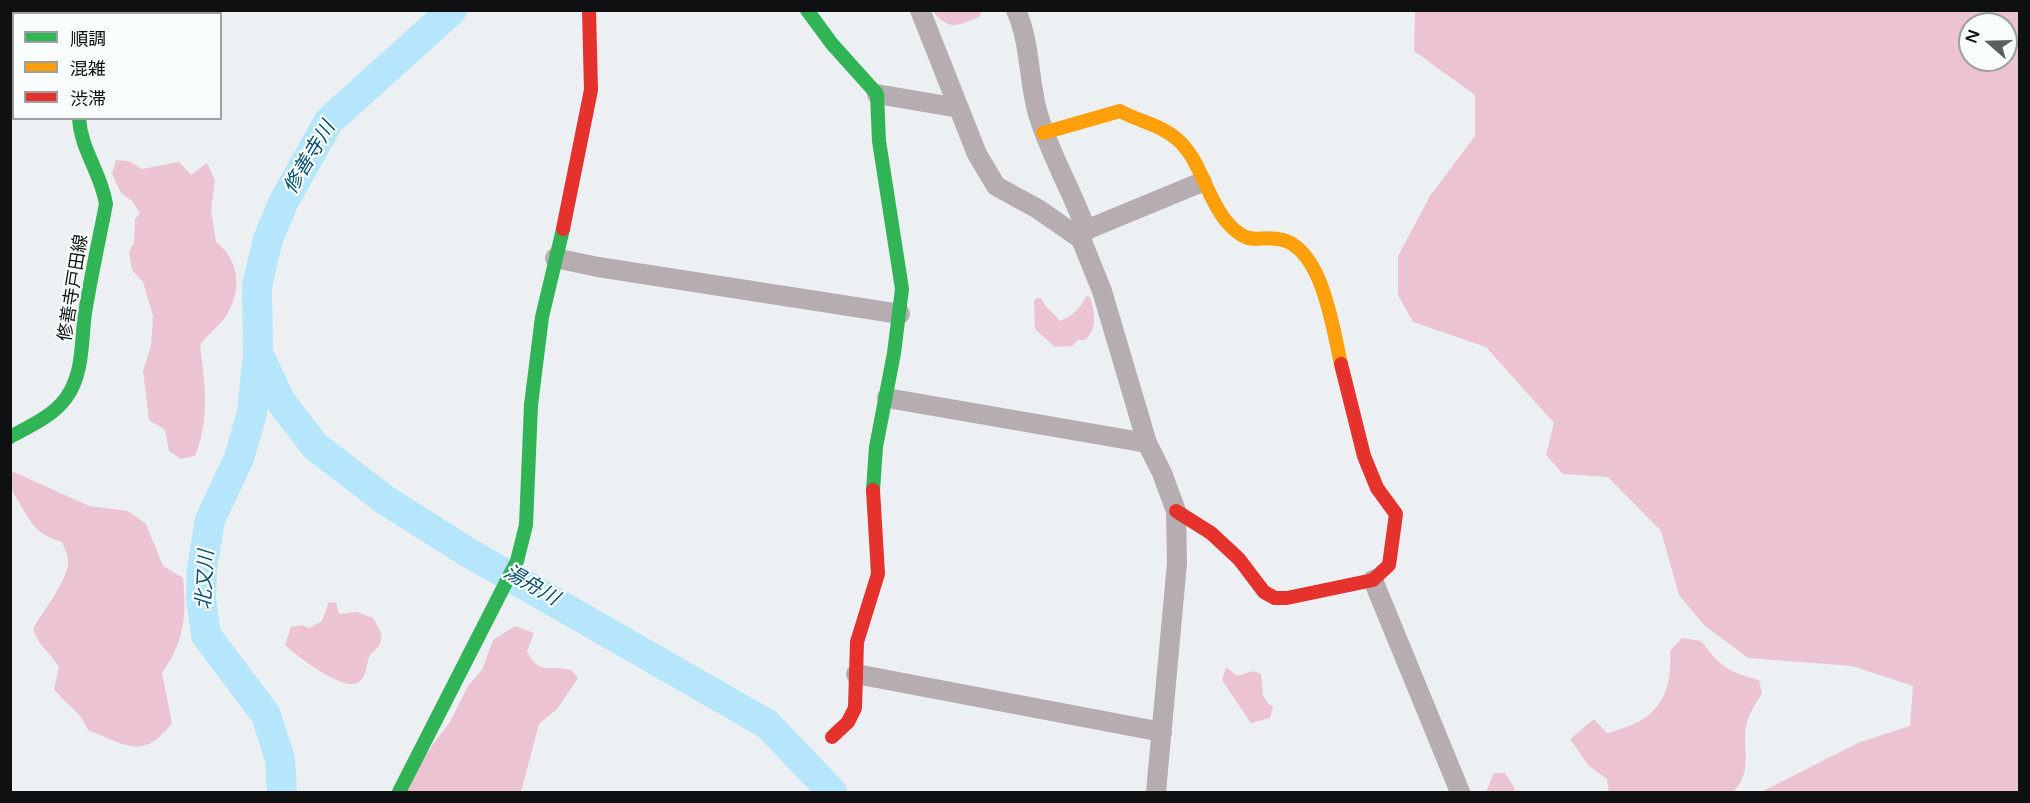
<!DOCTYPE html>
<html>
<head>
<meta charset="utf-8">
<style>
  body { margin:0 }
  #map { position:relative; width:2030px; height:803px; overflow:hidden; background:#ecf0f2; font-family:"Varela Round","Noto Sans JP",sans-serif }
  canvas { display:block }
  .frame { position:absolute; inset:0; border:12px solid #0e1011; pointer-events:none }
  .legend { position:absolute; left:12px; top:12px; width:210px; height:108px; box-sizing:border-box; background:#fafdfe; border:2px solid #9c9e9f; margin:0; padding:8px 10px; list-style:none; font-size:18px; color:#0e1011 }
  .legend li { display:flex; align-items:center; gap:12px; height:30px }
  .legend b { width:30px; border:2px solid #9c9e9f }
  .north { position:absolute; left:1958px; top:12px; width:60px; height:60px; box-sizing:border-box; background:#fafdfe; border:2px solid #9c9e9f; border-radius:50%; rotate:290deg; font-size:16px; font-weight:700; line-height:24px; text-align:center; color:#0e1011 }
  .north::after { content:''; display:block; margin:auto; width:21px; height:27px; background:#5c5e60; clip-path:polygon(50% 0,100% 100%,50% 72%,0 100%) }
</style>
</head>
<body>
<div id="map">
<canvas width="2030" height="803"></canvas>
<div class="frame"></div>
<ul class="legend">
<li><b style="height:8px;background:#30b455"></b>順調</li>
<li><b style="height:8px;background:#ff9f0a"></b>混雑</li>
<li><b style="height:8px;background:#e5322d"></b>渋滞</li>
</ul>
<div class="north">N</div>
</div>
<script>
const g = document.querySelector('canvas').getContext('2d');
g.lineJoin = 'round';
function fill(path, color) { g.fillStyle = color; g.fill(path, 'evenodd'); }
function trace(path, color, width, dash) { g.strokeStyle = color; g.lineWidth = width; g.lineCap = dash ? 'butt' : 'round'; g.setLineDash(dash || []); g.stroke(path); }
function write(font, color, halo, rows, align = 'center') {
  g.font = font + ' "Varela Round","Noto Sans JP",sans-serif'; g.lineWidth = 4.5; g.setLineDash([]); g.textBaseline = 'middle'; g.strokeStyle = halo; g.fillStyle = color; for (const [text, x, y, turn = 0] of rows) {
    g.save(); g.translate(x, y); g.rotate((+turn || 0) * Math.PI / 180); g.textAlign = isNaN(turn) ? turn : align; if (halo) g.strokeText(text, 0, 0); g.fillText(text, 0, 0); g.restore();
  }
}
fill(new Path2D(`
  M 933,11 L 982,11 L 979,17 C 958,25 949,32 933,11 Z
  M 1415,11 L 2019,11 L 2019,792 L 1761,792 L 1860,742 L 1910,726 L 1913,686 L 1852,666 L 1748,658 L 1704,625 L 1679,595 L 1661,531 L 1608,477 L 1563,474 L 1546,455 L 1554,423 L 1486,347 L 1413,322 L 1398,295 L 1398,256 L 1430,196 L 1475,136 L 1475,95 L 1414,51 ZM 1970,24 L 2006,24 L 2006,60 L 1970,60 Z
  M 116,160 L 129,161 L 142,169 L 179,162 L 191,175 L 207,163 L 215,180 L 211,210 L 216,242 C 237,258 242,284 230,309 C 225,321 209,333 200,345 C 205,383 210,420 195,456 L 181,459 L 169,451 L 165,430 L 149,420 L 143,371 L 151,346 L 153,316 L 143,282 L 132,270 L 129,252 L 134,243 L 135,219 L 140,213 L 132,201 L 121,193 L 112,174 Z
  M 1086,296 L 1090,297 C 1094,313 1099,326 1085,340 L 1078,340 L 1072,346 L 1055,347 L 1035,329 L 1034,301 L 1037,298 L 1041,298 C 1045,309 1054,311 1059,321 C 1072,317 1081,308 1086,296 Z
  M 14,472 L 89,506 L 128,511 L 146,524 L 163,566 L 183,578 C 187,617 184,641 162,673 L 172,723 C 143,761 126,745 88,730 C 81,711 67,706 54,689 L 59,667 C 49,650 40,649 33,629 C 44,609 63,588 68,565 C 69,558 65,549 62,542 C 42,536 33,528 23,509 C 15,494 10,493 11,474 Z
  M 329,602 L 336,603 L 339,614 L 357,612 L 373,618 C 378,627 386,637 378,647 C 375,651 371,653 369,657 C 366,666 367,676 359,682 C 344,693 297,656 285,645 L 291,627 L 302,625 L 309,628 L 322,621 Z
  M 515,626 L 534,633 L 527,651 C 538,675 549,665 571,670 L 578,678 L 557,709 L 539,724 L 521,792 L 406,792 L 422,759 L 450,722 L 468,686 L 482,670 L 493,640 Z
  M 1682,638 L 1701,641 C 1720,666 1728,672 1759,680 L 1762,693 C 1757,702 1751,710 1748,719 C 1739,744 1756,769 1733,792 L 1609,792 L 1607,779 L 1589,766 L 1570,739 L 1594,719 L 1607,733 C 1654,722 1673,700 1670,651 Z
  M 1226,667 L 1237,676 L 1253,671 L 1261,674 L 1263,695 L 1268,704 L 1273,706 L 1270,718 L 1251,723 L 1222,680 Z
  M 1494,773 L 1505,773 L 1515,789 L 1513,792 L 1486,792 Z`), '#ebc3d3');
trace(new Path2D(`
  M 258,353 L 281,402 L 315,446 L 385,500 L 469,553 L 767,724 L 832,792
  M 282,792 L 280,759 L 266,715 L 206,635 L 201,598 L 202,568 L 210,520 L 239,458 L 252,413 L 258,353 L 257,286 L 268,239 L 284,201 L 329,121 L 452,10`), '#b5e6fb', 30);
trace(new Path2D(`
  M 920,10 L 977,154 L 996,186 L 1038,209 L 1081,239 L 1102,291 L 1147,443 L 1162,473 L 1176,511 L 1177,563 L 1156,792
  M 1016,10 C 1031,44 1028,80 1038,114 C 1050,155 1072,190 1086,230 L 1081,239
  M 877,94 L 959,108
  M 1086,230 L 1202,182
  M 555,258 L 598,267 L 900,314
  M 887,398 L 1147,443
  M 1373,580 L 1460,792
  M 856,674 L 1162,732`), '#b6adb1', 20);
trace(new Path2D(`
  M 807,10 L 832,44 L 877,94 L 879,141 L 902,289 L 894,353 L 876,447 L 873,490
  M 10,437 C 30,426 53,416 66,398 C 84,373 81,341 85,313 C 91,276 99,240 106,204 C 101,172 81,151 79,118
  M 399,792 L 517,561 L 526,525 L 531,405 L 542,317 L 563,229`), '#30b455', 14);
trace(new Path2D(`
  M 111,10 L 112,14
  M 1043,133 L 1120,111 C 1138,121 1161,125 1177,139 C 1201,160 1206,197 1226,221 C 1251,250 1257,233 1283,240 C 1323,251 1333,330 1341,364`), '#ff9f0a', 14);
trace(new Path2D(`
  M 563,229 L 591,90 L 589,10
  M 1176,511 L 1211,533 L 1239,559 L 1264,592 L 1275,598 L 1287,598 L 1373,580 L 1389,565 L 1396,514 L 1377,488 L 1364,456 L 1341,364
  M 832,737 L 848,722 L 855,708 L 857,642 L 878,574 L 873,490`), '#e5322d', 14);
write('18px', '#0e1011', '#fafdfe', [
  ["修善寺戸田線",74,288,-81]
]);
write('italic 20px', '#05516a', '#fafdfe', [
  ["修善寺川",310,158,-59],
  ["北又川",206,580,-87],
  ["湯舟川",531,586,30]
]);
</script>
</body>
</html>
